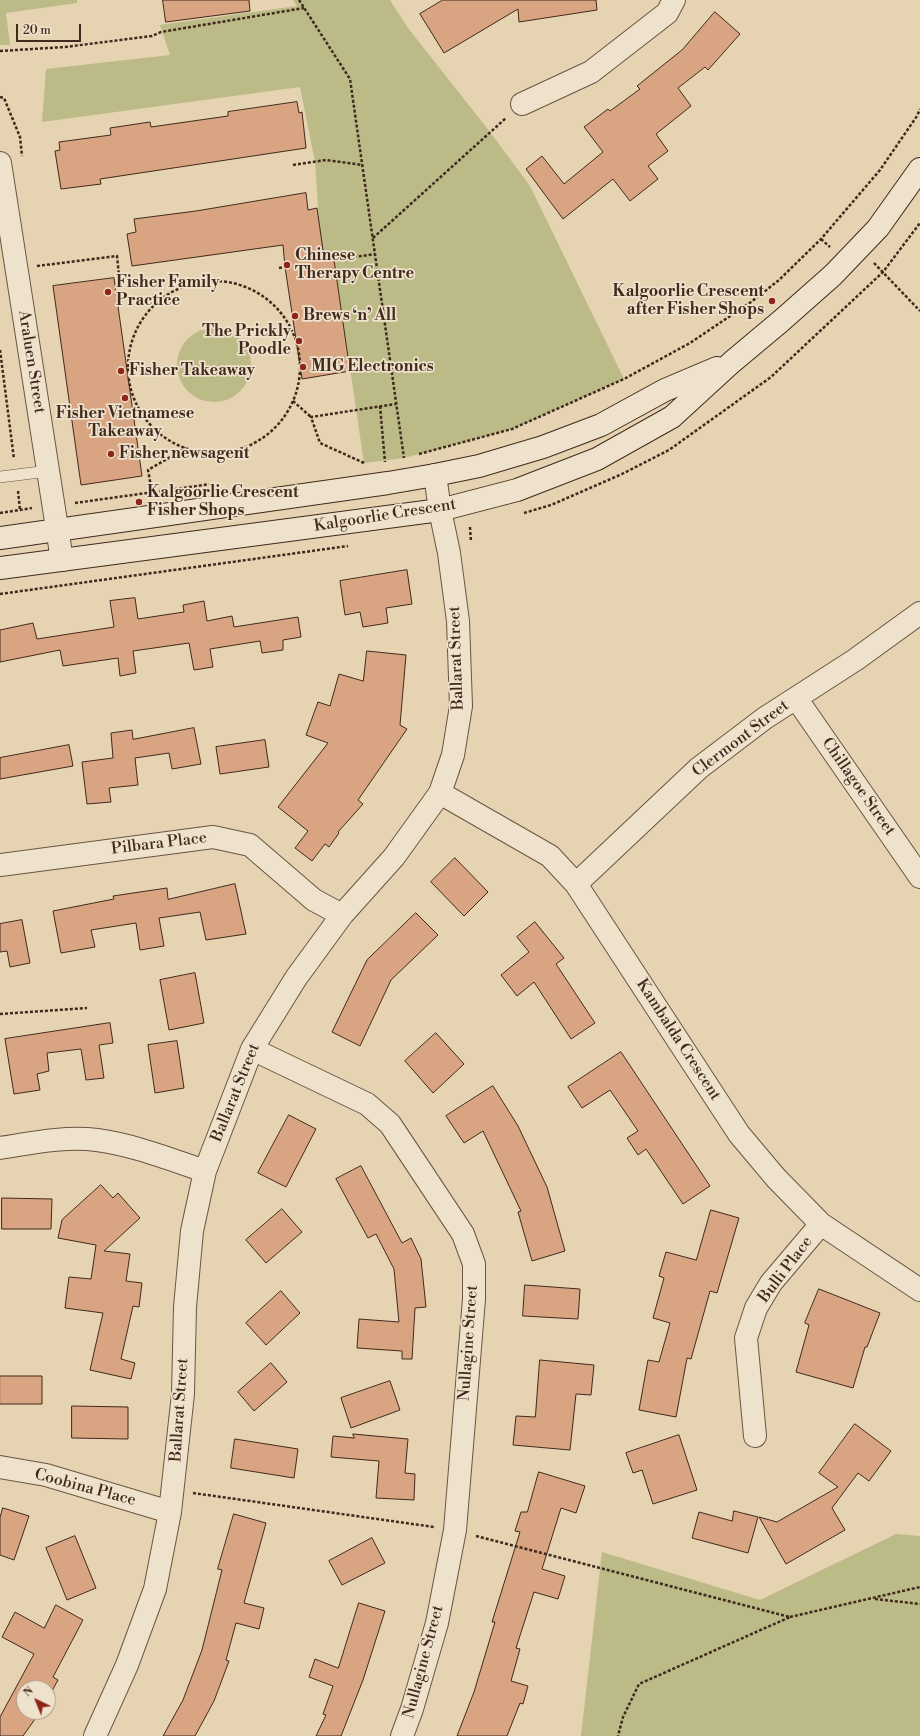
<!DOCTYPE html>
<html>
<head>
<meta charset="utf-8">
<style>
  body { margin:0 }
  #map { position:relative; width:920px; height:1736px; overflow:hidden; background:#e5d3b1; font-family:"Libre Bodoni",serif }
  canvas { display:block }
  .north { position:absolute; left:16px; top:1680px; width:40px; height:40px; box-sizing:border-box; background:#eee2cc; border:1px solid #a99886; border-radius:50%; rotate:317deg; font-size:11px; font-weight:700; line-height:16px; text-align:center; color:#41291e }
  .north::after { content:''; display:block; margin:auto; width:14px; height:18px; background:#8f2418; clip-path:polygon(50% 0,100% 100%,50% 72%,0 100%) }
  .scale { position:absolute; left:16px; top:24px; width:65px; height:18px; box-sizing:border-box; border:2px solid #41291e; border-top:0; padding-left:5px; font-size:12px; line-height:14px; white-space:nowrap; color:#41291e; -webkit-text-stroke:3px #eee2cc; paint-order:stroke }
</style>
</head>
<body>
<div id="map">
<canvas width="920" height="1736"></canvas>
<div class="north">N</div>
<div class="scale">20 m</div>
</div>
<script>
const g = document.querySelector('canvas').getContext('2d');
g.lineJoin = 'round';
function fill(path, color) { g.fillStyle = color; g.fill(path, 'evenodd'); }
function trace(path, color, width, dash) { g.strokeStyle = color; g.lineWidth = width; g.lineCap = dash ? 'butt' : 'round'; g.setLineDash(dash || []); g.stroke(path); }
function write(font, color, halo, rows, align = 'center') {
  g.font = font + ' "Libre Bodoni",serif'; g.lineWidth = 3.5; g.setLineDash([]); g.textBaseline = 'middle'; g.strokeStyle = halo; g.fillStyle = color; for (const [text, x, y, turn = 0] of rows) {
    g.save(); g.translate(x, y); g.rotate((+turn || 0) * Math.PI / 180); g.textAlign = isNaN(turn) ? turn : align; if (halo) g.strokeText(text, 0, 0); g.fillText(text, 0, 0); g.restore();
  }
}
fill(new Path2D(`
  M 0,0 L 77,0 L 77,3 L 6,13 L 10,45 L 0,45 Z
  M 293,0 L 390,0 L 408,28 L 490,132 L 530,186 L 624,379 L 512,429 L 404,458 L 364,463 L 334,260 L 321,249 L 315,162 L 300,87 L 42,122 L 46,69 L 170,55 L 160,25 L 297,6 Z
  M177 365a37 37 0 1 1 74 0a37 37 0 1 1-74 0Z
  M 896,1534 L 920,1536 L 920,1736 L 581,1736 L 602,1552 L 760,1600 Z`), '#bcba87');
const building = new Path2D(`
  M 163,0 L 249,0 L 250,11 L 166,22 Z
  M 443,0 L 596,0 L 597,10 L 519,22 L 518,9 L 444,53 L 420,14 Z
  M 715,12 L 740,34 L 708,70 L 705,67 L 678,88 L 691,106 L 656,134 L 668,151 L 648,166 L 658,179 L 630,201 L 613,179 L 563,219 L 526,169 L 542,156 L 564,184 L 603,152 L 584,127 L 608,109 L 610,111 L 640,89 L 637,86 L 682,50 Z
  M 297,102 L 299,113 L 302,112 L 306,148 L 100,179 L 101,184 L 61,189 L 55,151 L 60,150 L 59,142 L 111,135 L 110,128 L 150,122 L 151,127 L 228,116 L 228,112 Z
  M 306,193 L 308,210 L 317,208 L 323,250 L 334,260 L 350,371 L 302,379 L 285,267 L 283,245 L 132,266 L 127,234 L 136,232 L 134,219 L 196,211 Z
  M 114,278 L 142,476 L 81,485 L 53,286 Z
  M 407,570 L 412,604 L 386,608 L 388,623 L 363,627 L 360,612 L 345,615 L 340,581 Z
  M 135,598 L 138,619 L 184,612 L 183,605 L 204,601 L 207,621 L 232,616 L 234,627 L 298,617 L 301,637 L 283,640 L 283,650 L 262,653 L 260,641 L 210,649 L 213,667 L 194,670 L 189,643 L 133,651 L 136,673 L 120,676 L 118,658 L 63,666 L 60,650 L 0,662 L 0,630 L 33,623 L 37,639 L 114,627 L 110,601 Z
  M 367,651 L 406,655 L 400,725 L 407,729 L 358,800 L 363,804 L 338,832 L 339,833 L 329,847 L 325,844 L 312,861 L 295,848 L 308,831 L 278,807 L 328,743 L 306,735 L 318,702 L 330,706 L 339,674 L 363,681 Z
  M 194,728 L 201,764 L 172,769 L 169,753 L 135,758 L 138,785 L 109,788 L 111,802 L 87,804 L 82,762 L 113,758 L 111,733 L 132,730 L 133,739 Z
  M 265,740 L 269,767 L 220,774 L 216,747 Z
  M 69,745 L 73,766 L 0,779 L 0,758 Z
  M 455,858 L 488,892 L 464,916 L 431,882 Z
  M 235,884 L 246,934 L 206,940 L 200,912 L 159,918 L 164,946 L 140,950 L 136,923 L 91,930 L 95,947 L 61,953 L 53,911 L 114,899 L 113,896 L 167,888 L 168,899 Z
  M 416,913 L 438,935 L 391,980 L 360,1046 L 332,1032 L 367,960 Z
  M 22,920 L 30,963 L 10,967 L 7,951 L 0,952 L 0,924 Z
  M 535,922 L 564,958 L 556,964 L 595,1023 L 571,1039 L 534,982 L 517,996 L 501,975 L 529,952 L 517,937 Z
  M 195,973 L 204,1023 L 169,1030 L 160,980 Z
  M 110,1023 L 113,1043 L 99,1045 L 104,1078 L 86,1080 L 81,1049 L 47,1053 L 49,1071 L 37,1074 L 40,1090 L 14,1094 L 5,1039 Z
  M 436,1033 L 464,1064 L 433,1093 L 405,1061 Z
  M 177,1041 L 184,1088 L 155,1093 L 148,1045 Z
  M 621,1052 L 710,1186 L 683,1204 L 646,1149 L 638,1155 L 627,1138 L 638,1131 L 610,1090 L 582,1108 L 568,1087 Z
  M 493,1086 L 518,1126 L 547,1187 L 565,1251 L 532,1261 L 518,1212 L 521,1211 L 483,1131 L 464,1143 L 446,1116 Z
  M 289,1115 L 316,1129 L 286,1187 L 258,1173 Z
  M 361,1166 L 402,1243 L 411,1238 L 421,1259 L 426,1307 L 415,1308 L 412,1359 L 402,1359 L 402,1351 L 357,1348 L 359,1319 L 399,1322 L 394,1269 L 376,1234 L 368,1238 L 336,1179 Z
  M 101,1185 L 113,1198 L 118,1193 L 140,1218 L 104,1251 L 130,1254 L 126,1281 L 142,1283 L 139,1307 L 133,1306 L 121,1359 L 135,1363 L 131,1379 L 90,1370 L 103,1313 L 65,1308 L 69,1277 L 91,1279 L 96,1245 L 58,1238 L 62,1220 Z
  M 2,1198 L 52,1199 L 51,1229 L 2,1229 Z
  M 282,1209 L 302,1232 L 266,1263 L 246,1240 Z
  M 711,1210 L 739,1218 L 717,1293 L 710,1291 L 691,1359 L 687,1358 L 676,1417 L 639,1410 L 648,1360 L 659,1362 L 670,1323 L 653,1318 L 664,1278 L 659,1276 L 666,1252 L 696,1260 Z
  M 525,1285 L 580,1289 L 578,1319 L 523,1316 Z
  M 819,1289 L 880,1313 L 867,1347 L 865,1347 L 853,1388 L 796,1372 L 809,1325 L 805,1323 Z
  M 281,1291 L 300,1313 L 266,1345 L 246,1323 Z
  M 540,1360 L 594,1365 L 591,1395 L 576,1394 L 570,1450 L 513,1445 L 516,1416 L 535,1417 Z
  M 271,1363 L 287,1382 L 254,1411 L 238,1392 Z
  M 0,1376 L 42,1376 L 42,1404 L 0,1404 Z
  M 390,1381 L 400,1410 L 351,1428 L 341,1398 Z
  M 72,1406 L 128,1407 L 128,1439 L 72,1438 Z
  M 855,1424 L 891,1451 L 869,1481 L 858,1473 L 832,1508 L 845,1530 L 786,1564 L 759,1517 L 777,1522 L 838,1487 L 819,1473 Z
  M 353,1434 L 408,1439 L 405,1473 L 415,1474 L 414,1500 L 376,1498 L 379,1461 L 331,1457 L 333,1436 L 354,1438 Z
  M 679,1435 L 697,1490 L 653,1504 L 642,1470 L 633,1473 L 626,1453 Z
  M 235,1439 L 298,1449 L 294,1478 L 231,1468 Z
  M 539,1472 L 585,1486 L 576,1513 L 561,1508 L 542,1569 L 565,1576 L 558,1599 L 534,1592 L 516,1648 L 520,1649 L 511,1681 L 528,1686 L 523,1704 L 520,1703 L 507,1736 L 457,1736 L 474,1692 L 495,1622 L 492,1622 L 520,1532 L 515,1531 L 521,1512 L 527,1512 Z
  M 3,1508 L 29,1516 L 14,1560 L 0,1555 L 0,1518 Z
  M 734,1511 L 758,1517 L 748,1553 L 692,1538 L 699,1512 L 732,1521 Z
  M 234,1514 L 266,1523 L 244,1603 L 264,1608 L 259,1629 L 236,1623 L 226,1660 L 229,1661 L 214,1701 L 195,1736 L 163,1736 L 183,1700 L 202,1650 L 222,1570 L 218,1569 Z
  M 75,1536 L 96,1588 L 67,1600 L 46,1548 Z
  M 372,1538 L 385,1563 L 342,1585 L 329,1561 Z
  M 359,1603 L 385,1611 L 363,1680 L 341,1736 L 316,1736 L 326,1715 L 323,1714 L 333,1686 L 309,1677 L 315,1659 L 338,1668 Z
  M 56,1605 L 83,1620 L 53,1677 L 58,1680 L 48,1698 L 48,1688 L 24,1688 L 24,1712 L 40,1712 L 23,1736 L 0,1736 L 0,1717 L 34,1654 L 2,1637 L 15,1612 L 44,1628 Z`);
fill(building, '#d8a481');
trace(building, '#41291e', 1);
const lane = new Path2D(`
  M 0,477 L 48,471`);
const street = new Path2D(`
  M 522,104 L 591,72 L 667,13 L 674,0
  M 0,163 L 62,560
  M 796,698 L 920,877
  M 440,793 L 550,856 L 576,884 L 739,1134 L 776,1178 L 821,1224 L 920,1290
  M 0,865 L 213,837 L 250,845 L 314,900 L 342,915
  M 576,884 L 699,768 L 765,718 L 855,660 L 920,613
  M 252,1049 L 367,1104 L 390,1124 L 463,1234 L 474,1264 L 474,1299 L 455,1530 L 437,1623 L 412,1709 L 402,1736
  M 0,1148 C 32,1143 65,1136 97,1140 C 134,1145 169,1159 205,1171
  M 755,1436 L 746,1338 L 756,1308 L 771,1283 L 821,1224
  M 0,1467 L 46,1475 L 170,1512
  M 95,1736 L 127,1665 L 155,1589 L 170,1512 L 183,1394 L 185,1307 L 192,1231 L 205,1171 L 252,1049 L 296,978 L 342,915 L 394,857 L 440,793 L 453,755 L 461,706 L 458,621 L 449,553 L 440,510 L 435,475`);
const secondary = new Path2D(`
  M 0,538 L 388,483 L 435,475 L 479,466 L 543,447 L 601,425 L 665,390 L 717,368
  M 0,568 L 440,510 L 517,490 L 597,459 L 672,417 L 732,362 L 781,321 L 833,275 L 878,228 L 920,169`);
trace(lane, '#6a5443', 12);
trace(street, '#6a5443', 24);
trace(secondary, '#41291e', 24);
trace(new Path2D(`
  M 299,0 L 350,79 L 404,458
  M 0,51 L 65,47 L 152,36 L 161,32 L 304,8
  M 0,97 L 4,98 L 20,137 L 22,156
  M 293,165 L 326,160 L 363,165
  M 373,238 L 506,118
  M 821,239 L 830,247
  M 334,260 L 375,254
  M 874,263 L 920,311
  M 37,266 L 117,256 L 119,276
  M 279,268 L 285,267
  M128 367a86 86 0 1 1 172 0a86 86 0 1 1-172 0Z
  M 0,350 L 14,459
  M 293,401 L 311,417
  M 380,406 L 385,462
  M 419,454 L 512,429 L 624,379 L 690,343 L 751,302 L 779,280 L 821,239 L 880,170 L 917,116 L 920,109
  M 364,463 L 320,443 L 311,417 L 396,404
  M 18,491 L 20,510
  M 152,492 L 148,470 L 186,448
  M 75,503 L 211,484
  M 0,513 L 32,508
  M 524,513 L 551,505 L 622,474 L 669,450 L 771,377 L 883,272 L 920,223
  M 470,527 L 471,542
  M 0,594 L 348,546
  M 0,1014 L 87,1008
  M 193,1493 L 434,1527
  M 476,1536 L 790,1617 L 639,1684 L 623,1717 L 618,1736
  M 875,1599 L 920,1604
  M 790,1617 L 920,1587`), '#41291e', 2.5, [3, 2]);
trace(lane, '#eee2cc', 11);
trace(street, '#eee2cc', 22);
trace(secondary, '#eee2cc', 22);
for (const [x, y, r, color] of [
  [287,265,4,"#8f2418"],
  [108,292,4,"#8f2418"],
  [772,301,4,"#8f2418"],
  [295,316,4,"#8f2418"],
  [299,341,4,"#8f2418"],
  [303,367,4,"#8f2418"],
  [121,371,4,"#8f2418"],
  [125,398,4,"#8f2418"],
  [111,454,4,"#8f2418"],
  [139,502,4,"#8f2418"]
]) { const dot = new Path2D(); dot.arc(x, y, r, 0, 2 * Math.PI); g.fillStyle = color; g.fill(dot); trace(dot, '#eee2cc', 1.5); }
write('bold 16px', '#41291e', '#eee2cc', [
  ["Chinese",295,256],
  ["Therapy Centre",295,274],
  ["Fisher Family",116,283],
  ["Practice",116,301],
  ["Kalgoorlie Crescent",764,292,"right"],
  ["after Fisher Shops",764,310,"right"],
  ["Brews ‘n’ All",303,316],
  ["The Prickly",291,332,"right"],
  ["Poodle",291,350,"right"],
  ["MIG Electronics",311,367],
  ["Fisher Takeaway",129,371],
  ["Fisher Vietnamese",125,414,"center"],
  ["Takeaway",125,432,"center"],
  ["Fisher newsagent",119,454],
  ["Kalgoorlie Crescent",147,493],
  ["Fisher Shops",147,511]
], 'left');
write('16px', '#41291e', '#eee2cc', [
  ["Araluen Street",31,362,81],
  ["Kalgoorlie Crescent",385,516,-9],
  ["Ballarat Street",457,658,-92],
  ["Clermont Street",741,739,-37],
  ["Chillagoe Street",858,787,55],
  ["Pilbara Place",159,844,-7],
  ["Kambalda Crescent",678,1040,57],
  ["Ballarat Street",236,1093,-68],
  ["Bulli Place",786,1270,-53],
  ["Nullagine Street",469,1343,-86],
  ["Ballarat Street",180,1410,-86],
  ["Coobina Place",85,1488,15],
  ["Nullagine Street",424,1662,-75]
]);
</script>
</body>
</html>
